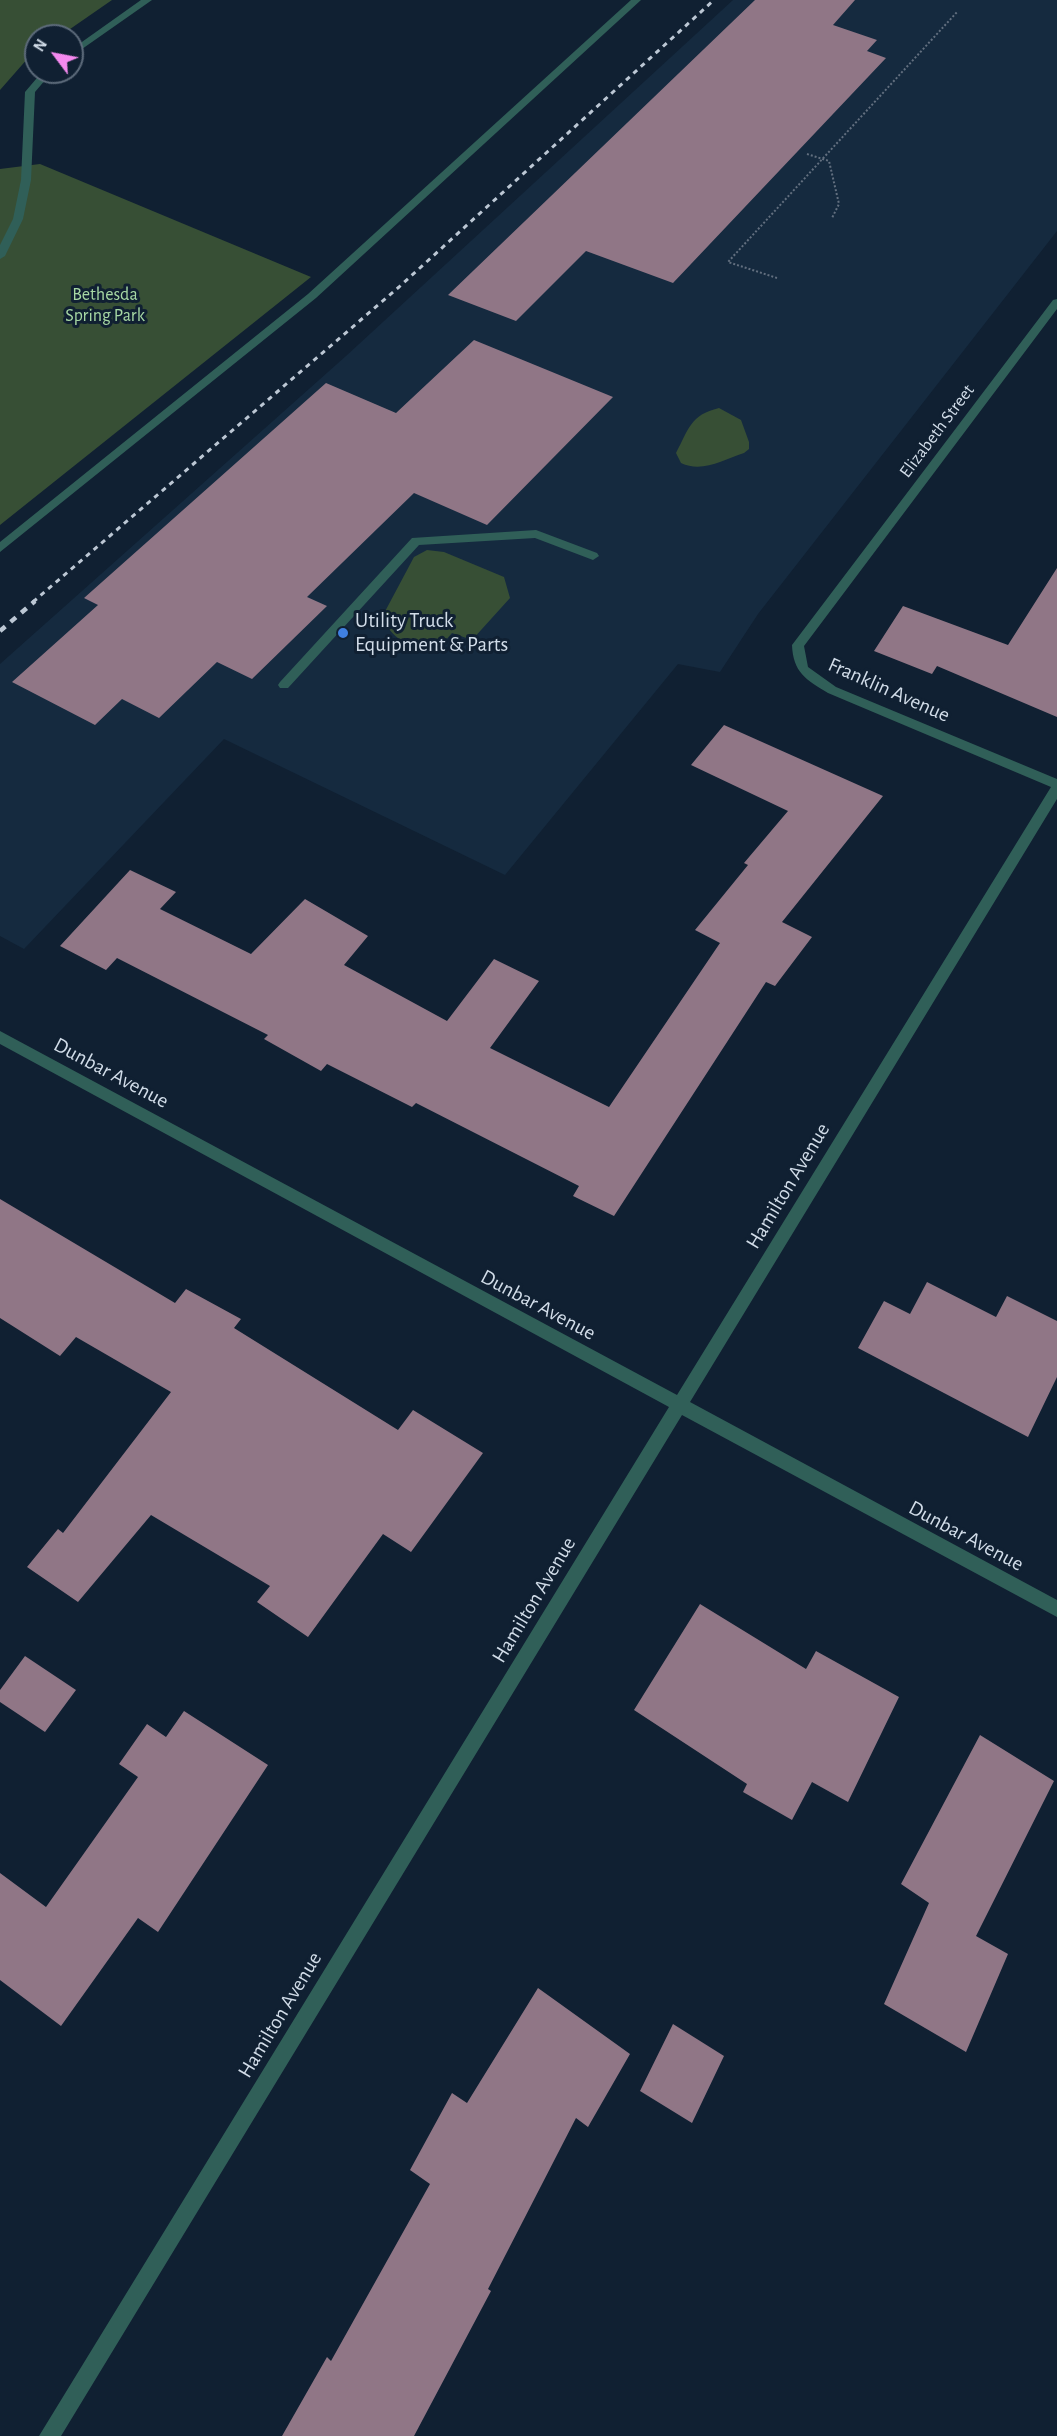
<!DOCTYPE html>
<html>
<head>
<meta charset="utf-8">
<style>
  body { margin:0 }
  #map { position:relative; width:1057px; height:2436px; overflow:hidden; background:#102032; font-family:"Alegreya Sans",sans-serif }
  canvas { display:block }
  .north { position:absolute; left:24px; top:24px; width:60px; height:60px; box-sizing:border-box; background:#102032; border:2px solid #5d6b7b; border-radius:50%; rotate:302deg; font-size:16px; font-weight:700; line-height:24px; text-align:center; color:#d1dce8 }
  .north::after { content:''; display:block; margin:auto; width:21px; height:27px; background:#f489ef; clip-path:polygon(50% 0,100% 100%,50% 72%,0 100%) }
</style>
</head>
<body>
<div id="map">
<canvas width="1057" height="2436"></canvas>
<div class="north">N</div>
</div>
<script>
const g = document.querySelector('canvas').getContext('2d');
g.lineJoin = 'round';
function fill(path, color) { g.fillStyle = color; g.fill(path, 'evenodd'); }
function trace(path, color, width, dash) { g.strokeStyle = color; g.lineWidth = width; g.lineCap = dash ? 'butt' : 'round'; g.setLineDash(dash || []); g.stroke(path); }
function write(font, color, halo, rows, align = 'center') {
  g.font = font + ' "Alegreya Sans",sans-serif'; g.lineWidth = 6; g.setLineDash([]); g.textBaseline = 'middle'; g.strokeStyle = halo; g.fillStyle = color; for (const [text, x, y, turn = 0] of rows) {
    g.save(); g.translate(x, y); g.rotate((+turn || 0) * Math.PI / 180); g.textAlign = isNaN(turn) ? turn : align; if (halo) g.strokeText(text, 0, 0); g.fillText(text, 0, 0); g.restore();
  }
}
fill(new Path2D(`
  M 733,0 L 1057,0 L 1057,231 L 758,614 L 720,672 L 678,664 L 505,875 L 224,739 L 24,949 L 0,936 L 0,664 L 346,356 Z`), '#152a3f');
fill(new Path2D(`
  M 0,0 L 112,0 L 60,36 L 36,36 L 36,52 L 29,57 L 0,90 Z
  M 40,164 L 311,277 L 0,525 L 0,169 Z
  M 719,408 L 741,420 L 749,442 L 749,449 L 744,453 C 723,460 702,473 681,463 L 676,453 C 689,429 690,415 719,408 Z
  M 427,550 L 444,552 L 504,577 L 510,598 L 472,640 L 452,633 L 438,649 C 408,649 398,642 381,619 L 414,557 Z`), '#374f35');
fill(new Path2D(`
  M 755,0 L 855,0 L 833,25 L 877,40 L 867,51 L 886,58 L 673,283 L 586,251 L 516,321 L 448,295 Z
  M 474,340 L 613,397 L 487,525 L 414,493 L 307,597 L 327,606 L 252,679 L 217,662 L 159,718 L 122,699 L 95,725 L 12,682 L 98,605 L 84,598 L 326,383 L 396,413 Z
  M 1057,568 L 1057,717 L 937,666 L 932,674 L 874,651 L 903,606 L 1008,645 Z
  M 724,725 L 883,796 L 782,922 L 812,937 L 775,986 L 766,982 L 614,1216 L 573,1196 L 579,1186 L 416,1103 L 412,1107 L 327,1064 L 321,1071 L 264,1039 L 268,1035 L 117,958 L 106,970 L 60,946 L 130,870 L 176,892 L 160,909 L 251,954 L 305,899 L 368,936 L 344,965 L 447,1021 L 494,959 L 539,981 L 490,1048 L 609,1107 L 720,943 L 695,930 L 748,865 L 744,863 L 788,811 L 691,765 Z
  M 0,1199 L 175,1303 L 186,1289 L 241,1319 L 234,1328 L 398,1430 L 413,1410 L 483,1453 L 411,1552 L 383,1534 L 308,1637 L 257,1602 L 270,1586 L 151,1515 L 78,1602 L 27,1567 L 58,1529 L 63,1533 L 171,1392 L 76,1337 L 60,1356 L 0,1318 Z
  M 927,1282 L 996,1317 L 1007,1296 L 1057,1321 L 1057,1377 L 1028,1437 L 858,1348 L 884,1301 L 910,1314 Z
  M 700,1604 L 806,1669 L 816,1651 L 899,1697 L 848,1802 L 812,1782 L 792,1820 L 743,1792 L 747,1784 L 634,1710 Z
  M 25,1656 L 76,1690 L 45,1732 L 0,1702 L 0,1690 Z
  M 184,1711 L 268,1765 L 158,1932 L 138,1918 L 61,2026 L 0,1980 L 0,1873 L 46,1907 L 138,1777 L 119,1764 L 147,1724 L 166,1737 Z
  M 980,1735 L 1054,1781 L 976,1936 L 1008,1954 L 966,2052 L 884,2004 L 929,1903 L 901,1884 Z
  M 538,1988 L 630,2054 L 588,2127 L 576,2118 L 488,2289 L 491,2291 L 414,2436 L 282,2436 L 327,2357 L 331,2361 L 430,2184 L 410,2170 L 452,2093 L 467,2103 Z
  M 673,2024 L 724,2056 L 692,2123 L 640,2091 Z`), '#907686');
trace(new Path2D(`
  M 807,154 L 829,161 L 839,204 L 832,218
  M 777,278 L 728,262 L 958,11`), '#626f7f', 2, [2, 2]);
fill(new Path2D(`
  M 631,0 L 641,0 L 316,298 L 0,552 L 0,542 L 308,294 Z
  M 536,530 L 597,553 L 599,556 L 593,560 L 535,538 L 419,545 L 288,688 L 280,688 L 278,685 L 280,682 L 412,538 Z`), '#305f58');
fill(new Path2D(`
  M 141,0 L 152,0 L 72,56 L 72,49 Z
  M 42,72 L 52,72 L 35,92 L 31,180 L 23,219 L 5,256 L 0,259 L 0,245 L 13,219 L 21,180 L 25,92 Z
  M 1057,299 L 1057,309 L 804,646 L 808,667 L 836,687 L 1057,779 L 1057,799 L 690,1402 L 1057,1600 L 1057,1617 L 682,1415 L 61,2436 L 39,2436 L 669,1407 L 0,1044 L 0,1031 L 677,1395 L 1051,787 L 828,693 C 806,680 793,672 792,645 L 1053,300 Z`), '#305f58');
trace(new Path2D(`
  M 33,602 L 399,287 L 714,0`), '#bcc7d4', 3, [5, 5]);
trace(new Path2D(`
  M 0,631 L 35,601`), '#bcc7d4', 4.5, [7, 7]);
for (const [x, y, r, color] of [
  [343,633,6,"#3f7fe0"]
]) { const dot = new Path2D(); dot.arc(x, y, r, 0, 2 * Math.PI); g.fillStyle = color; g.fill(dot); trace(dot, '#102032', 2); }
write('18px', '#a7d8a4', '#102032', [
  ["Bethesda",105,295],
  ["Spring Park",105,316]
]);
write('18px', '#d1dce8', '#102032', [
  ["Elizabeth Street",937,431,-53]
]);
write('21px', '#d1dce8', '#102032', [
  ["Utility Truck",355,621],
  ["Equipment & Parts",355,645]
], 'left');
write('21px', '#d1dce8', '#102032', [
  ["Franklin Avenue",889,690,24],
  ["Dunbar Avenue",111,1073,28],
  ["Hamilton Avenue",788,1186,-59],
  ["Dunbar Avenue",538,1305,28],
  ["Dunbar Avenue",966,1536,28],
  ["Hamilton Avenue",534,1600,-59],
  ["Hamilton Avenue",280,2015,-59]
]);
</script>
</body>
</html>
